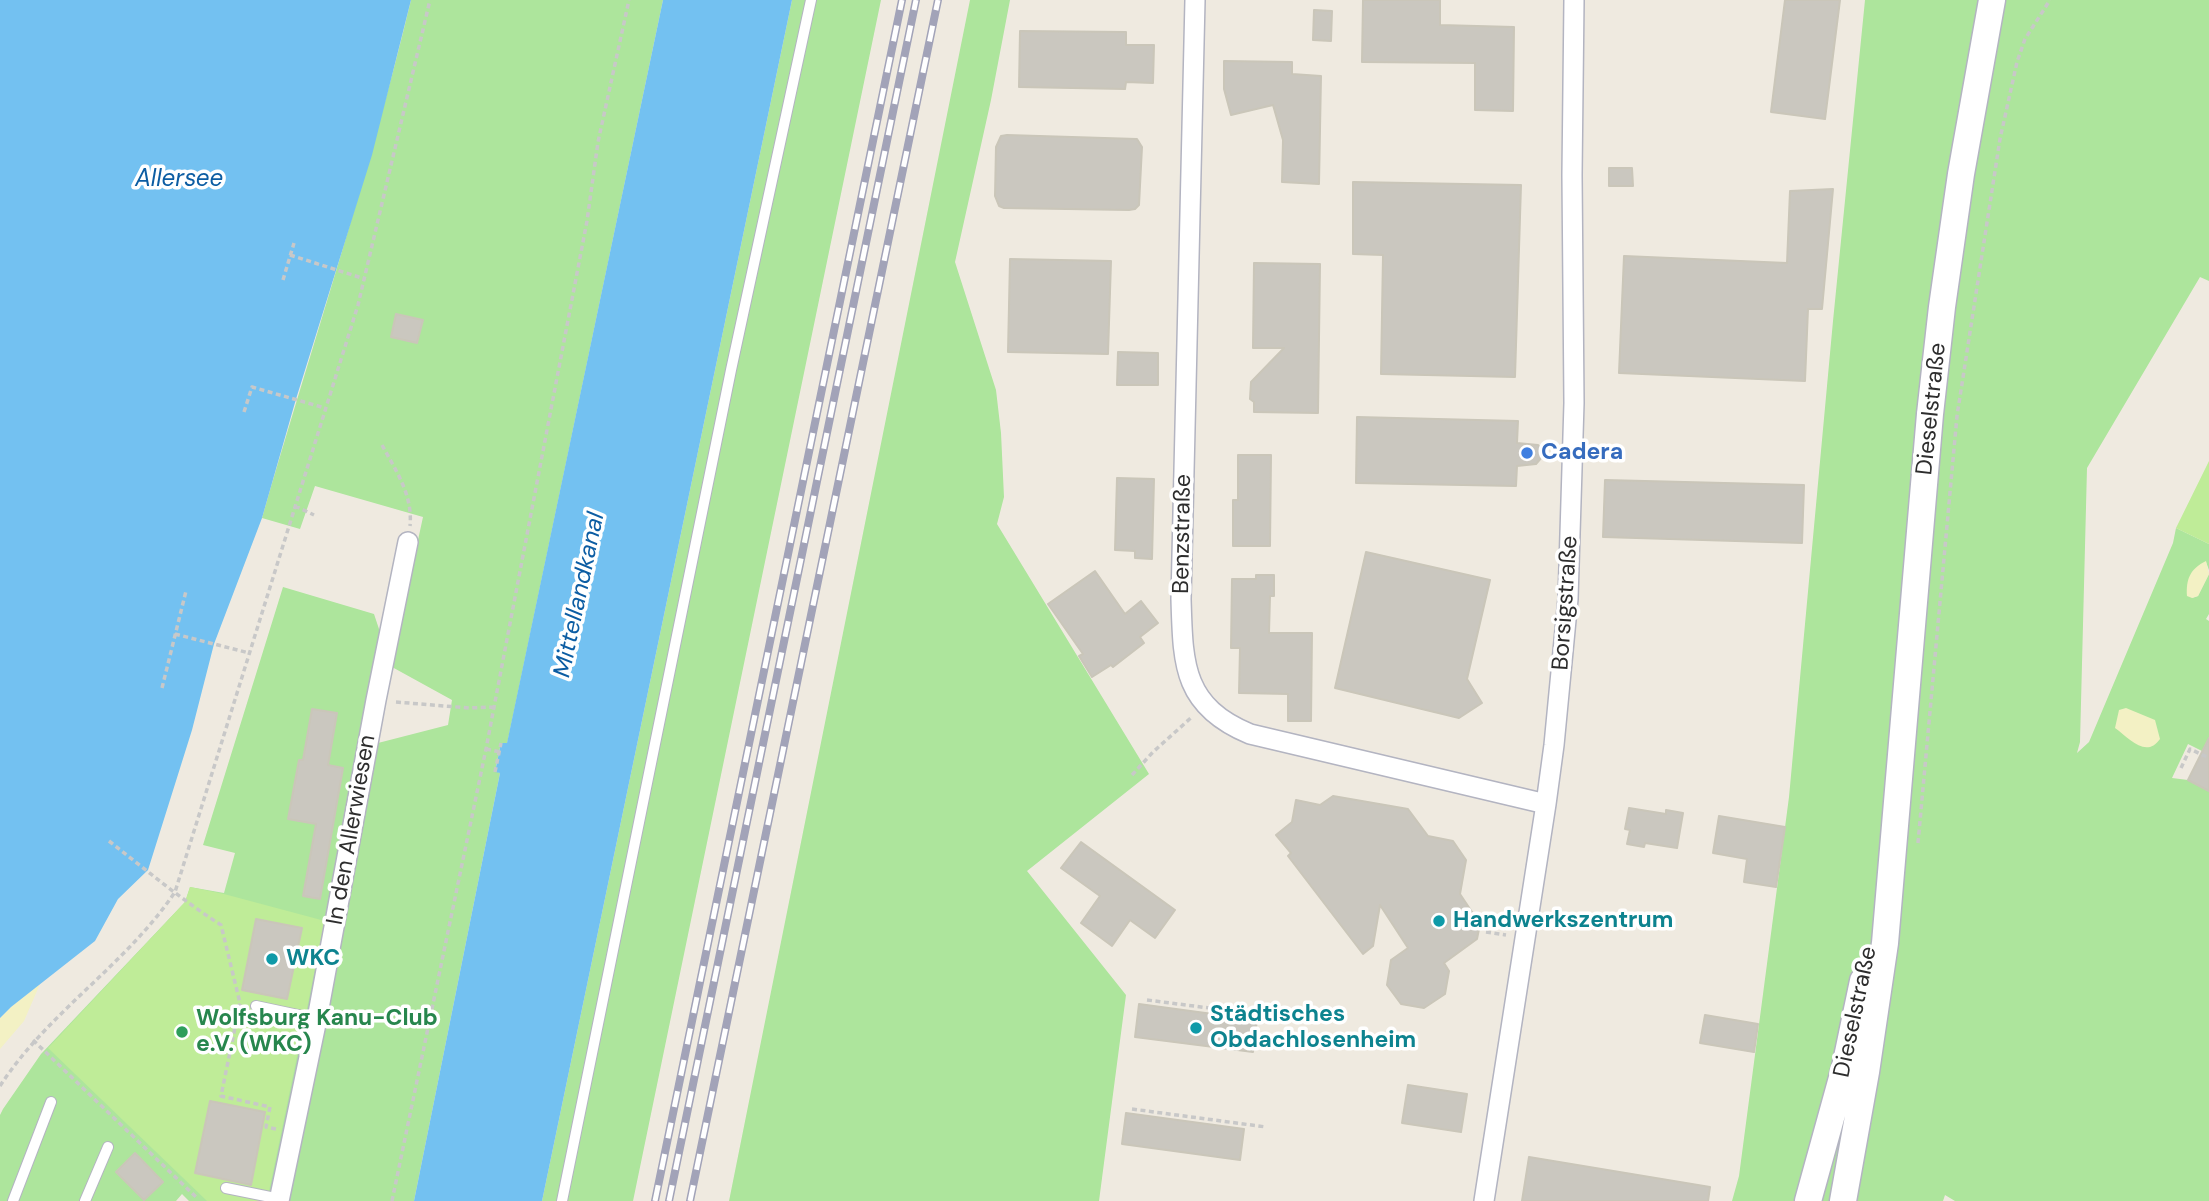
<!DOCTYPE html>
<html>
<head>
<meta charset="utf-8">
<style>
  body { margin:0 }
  canvas { display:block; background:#efeae0 }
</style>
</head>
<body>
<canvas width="2209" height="1201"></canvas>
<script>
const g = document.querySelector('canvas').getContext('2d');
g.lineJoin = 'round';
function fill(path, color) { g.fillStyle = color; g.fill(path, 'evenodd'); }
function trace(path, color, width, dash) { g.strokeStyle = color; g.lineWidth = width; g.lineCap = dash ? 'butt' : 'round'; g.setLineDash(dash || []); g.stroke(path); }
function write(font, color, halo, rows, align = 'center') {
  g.font = font + ' "DM Sans",sans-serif'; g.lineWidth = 7; g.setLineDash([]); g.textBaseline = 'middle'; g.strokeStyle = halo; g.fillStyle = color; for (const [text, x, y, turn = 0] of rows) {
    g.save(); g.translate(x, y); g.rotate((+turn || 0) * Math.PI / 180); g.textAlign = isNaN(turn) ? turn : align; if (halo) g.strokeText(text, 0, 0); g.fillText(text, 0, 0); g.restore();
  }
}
fill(new Path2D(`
  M 411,0 L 663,0 L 507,744 L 501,743 L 495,771 L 500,773 L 414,1201 L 189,1201 L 182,1194 L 176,1201 L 0,1201 L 0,1115 L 3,1109 L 41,1054 L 185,902 L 190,887 L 224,893 L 235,853 L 203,845 L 283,587 L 374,614 L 391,665 L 423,517 L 315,486 L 300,529 L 262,518 C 312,345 369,175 411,0 ZM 392,667 L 452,700 L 448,725 L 378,743 Z
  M 792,0 L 881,0 L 633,1201 L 542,1201 Z
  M 970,0 L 1010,0 L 991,100 L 955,262 L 996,390 L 1001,433 L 1004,497 L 997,524 L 1149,774 L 1027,871 L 1126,995 L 1099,1201 L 729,1201 Z
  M 1865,0 L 2209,0 L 2209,281 L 2200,277 L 2087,468 L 2080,742 L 2077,753 L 2089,742 L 2173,543 L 2176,528 L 2209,544 L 2209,570 L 2206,562 L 2192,598 L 2198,596 L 2209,574 L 2209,614 L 2206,619 L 2209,621 L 2209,741 L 2207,741 L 2202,751 L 2188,744 L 2172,778 L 2188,780 L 2209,791 L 2209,1201 L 1955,1201 L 1945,1195 L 1943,1201 L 1732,1201 L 1739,1176 L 1789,797 L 1833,321 Z`), '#ade59c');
fill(new Path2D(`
  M 2206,561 L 2209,574 L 2198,596 L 2192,598 L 2187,596 C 2186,579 2190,569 2206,561 Z
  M 2126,708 L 2155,720 L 2160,739 C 2146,759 2129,738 2115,728 L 2119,710 Z
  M 40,984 L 24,1021 L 0,1049 L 0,1018 L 11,1007 Z`), '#f3f1c4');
fill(new Path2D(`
  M 2209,461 L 2209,544 L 2176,528 Z
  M 190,887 L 224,894 L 325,921 L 267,1201 L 207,1201 L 48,1048 L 185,902 Z`), '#bfec98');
fill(new Path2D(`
  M 0,0 L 411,0 L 372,155 L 296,399 L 262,518 L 214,644 L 192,730 L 148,870 L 118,899 L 95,941 L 11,1007 L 0,1018 Z
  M 663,0 L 792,0 L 542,1201 L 414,1201 L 500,773 L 495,772 L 501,743 L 507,743 Z`), '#73c1f1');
const building = new Path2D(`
  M 1363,0 L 1440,0 L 1440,25 L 1514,27 L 1513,111 L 1475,110 L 1475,63 L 1362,62 Z
  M 1785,0 L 1840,0 L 1825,119 L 1771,112 Z
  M 1314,10 L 1332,11 L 1331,41 L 1313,40 Z
  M 1020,31 L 1126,32 L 1126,45 L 1154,45 L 1153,83 L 1126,82 L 1125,89 L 1019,87 Z
  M 1224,61 L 1292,62 L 1292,74 L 1321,76 L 1319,184 L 1282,182 L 1283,140 L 1273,105 L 1231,115 L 1224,89 Z
  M 1007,135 L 1137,139 L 1142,147 L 1139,205 L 1135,209 L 1129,210 L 1004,208 L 999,206 L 995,196 L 996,147 L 1001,136 Z
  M 1609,168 L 1632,168 L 1633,186 L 1609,186 Z
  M 1353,182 L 1521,185 L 1515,377 L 1381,374 L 1383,255 L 1353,254 Z
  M 1833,189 L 1822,309 L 1808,309 L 1805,381 L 1619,373 L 1624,256 L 1787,263 L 1790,191 Z
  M 1010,259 L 1111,261 L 1108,354 L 1008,352 Z
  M 1254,263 L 1320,264 L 1318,413 L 1254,412 L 1254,402 L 1250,399 L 1251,382 L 1284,348 L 1253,348 Z
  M 396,314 L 423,320 L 417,343 L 391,337 Z
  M 1118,352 L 1158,353 L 1158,385 L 1117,385 Z
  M 1357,417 L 1518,421 L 1517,443 L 1538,445 L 1541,448 L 1542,457 L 1536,464 L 1517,466 L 1516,486 L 1356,483 Z
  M 1238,455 L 1271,455 L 1270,546 L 1233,546 L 1233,500 L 1238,500 Z
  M 1117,478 L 1154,479 L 1152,559 L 1135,558 L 1135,551 L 1115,550 Z
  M 1605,480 L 1804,485 L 1802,543 L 1603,537 Z
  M 1366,552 L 1490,580 L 1467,679 L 1482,703 L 1459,718 L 1335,688 Z
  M 1095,571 L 1125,614 L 1141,601 L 1158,623 L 1140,637 L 1144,643 L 1113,667 L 1111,665 L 1092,677 L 1079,656 L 1083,654 L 1048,604 Z
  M 1256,575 L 1274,575 L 1274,596 L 1270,596 L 1269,633 L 1312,633 L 1311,721 L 1288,721 L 1288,694 L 1239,693 L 1240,648 L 1231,648 L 1232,579 L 1256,579 Z
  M 312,709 L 337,713 L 328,765 L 343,768 L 320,899 L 303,896 L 316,824 L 288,819 L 299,760 L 303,760 Z
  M 2209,738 L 2209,791 L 2188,780 Z
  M 1333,796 L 1408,809 L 1428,836 L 1453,841 L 1466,860 L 1460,894 L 1476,918 L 1481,919 L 1477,939 L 1444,963 L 1449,971 L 1445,994 L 1424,1008 L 1401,1004 L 1387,985 L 1391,960 L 1408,948 L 1380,905 L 1373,946 L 1363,954 L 1288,856 L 1291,853 L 1276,835 L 1292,822 L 1296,800 L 1320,805 Z
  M 1629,808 L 1666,814 L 1666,810 L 1683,813 L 1677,848 L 1645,843 L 1644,847 L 1627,844 L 1630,830 L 1625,829 Z
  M 1719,816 L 1785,827 L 1776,887 L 1744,882 L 1747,859 L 1713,853 Z
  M 1081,842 L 1175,910 L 1155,938 L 1130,920 L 1112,946 L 1081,923 L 1100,896 L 1061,868 Z
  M 256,919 L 302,928 L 287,999 L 242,990 Z
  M 1139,1004 L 1257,1020 L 1253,1052 L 1135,1037 Z
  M 1705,1015 L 1758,1024 L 1754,1052 L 1700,1043 Z
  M 1408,1085 L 1467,1094 L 1461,1132 L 1402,1123 Z
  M 210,1101 L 265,1112 L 251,1185 L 195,1173 Z
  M 1126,1113 L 1244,1129 L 1240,1160 L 1122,1144 Z
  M 135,1153 L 163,1182 L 144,1200 L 116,1172 Z
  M 1529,1157 L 1710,1187 L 1708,1201 L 1522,1201 Z`);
fill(building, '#cac7bf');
trace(building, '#cac6b9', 2);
const lane = new Path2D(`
  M 256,1006 L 317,1019
  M 226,1188 L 280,1199
  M 13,1201 L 51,1102
  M 85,1201 L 108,1147
  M 562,1201 L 731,370 L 811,0`);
const street = new Path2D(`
  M 1195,0 L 1181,599 C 1183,663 1182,706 1250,734 L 1546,804
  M 279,1201 L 317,1019 L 376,700 L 408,542
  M 1484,1201 L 1546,804 L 1554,745 L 1568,599 L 1574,403 L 1572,175 L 1574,0`);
const secondary = new Path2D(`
  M 1808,1201 L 1845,1067 L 1863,981
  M 1843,1201 L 1866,1072 L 1885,943 L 1930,414 L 1942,307 L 1961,174 L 1992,0`);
trace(lane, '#b3b4c1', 12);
trace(street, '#b3b4c1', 22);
trace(secondary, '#b3b4c1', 29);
trace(new Path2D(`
  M 290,255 L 365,279
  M 283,280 L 294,243
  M 244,412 L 252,387 L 325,408
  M 382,445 C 396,471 413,495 410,526
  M 295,506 L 314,515
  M 175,634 L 249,653
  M 162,688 L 186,591
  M 396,702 L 469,708 L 494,707
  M 486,749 L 500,752
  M 2181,768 L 2190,749 L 2209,758
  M 495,772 L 501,743
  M 1132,775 L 1153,752 L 1193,716
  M 109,841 C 146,870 182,900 221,925 L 240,1003 L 221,1096 L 270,1107 L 266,1127 L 276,1129
  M 1918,843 L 1957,416 L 2000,139 L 2017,62 L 2025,39 L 2050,0
  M 1486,932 L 1506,935
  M 1147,1000 L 1279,1017
  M 33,1040 L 196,1197
  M 0,1086 C 48,1012 126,965 175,892 L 358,305 L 430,0
  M 1132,1109 L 1266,1127
  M 392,1201 L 486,749 L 587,221 L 598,142 L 629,0`), '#c8c8c8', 3.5, [5, 3.5]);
trace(lane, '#fff', 10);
trace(street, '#fff', 19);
trace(secondary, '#fff', 26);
const rail = new Path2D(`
  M 655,1201 L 902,0
  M 669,1201 L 916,0
  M 690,1201 L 938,0`);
trace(rail, '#a2a3b8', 8);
trace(rail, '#fff', 5, [16]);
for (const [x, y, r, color] of [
  [1527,453,7,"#3f7fe0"],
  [1439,921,7,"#0f9aa8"],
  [272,959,7,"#0f9aa8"],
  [1196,1028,7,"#0f9aa8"],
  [182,1032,7,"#2e9e5b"]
]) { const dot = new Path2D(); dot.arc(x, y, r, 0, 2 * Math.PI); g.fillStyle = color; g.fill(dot); trace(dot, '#fff', 2.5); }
write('23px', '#2d2d2d', '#fff', [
  ["Dieselstraße",1932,409,-84],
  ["Benzstraße",1183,534,-89],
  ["Borsigstraße",1566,603,-86],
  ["In den Allerwiesen",352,830,-80],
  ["Dieselstraße",1856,1012,-78]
]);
write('bold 23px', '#366cbe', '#fff', [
  ["Cadera",1541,453]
], 'left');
write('bold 23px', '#0d838f', '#fff', [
  ["Handwerkszentrum",1453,921],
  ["WKC",286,959],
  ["Städtisches",1210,1015],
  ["Obdachlosenheim",1210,1041]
], 'left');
write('bold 23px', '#27864d', '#fff', [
  ["Wolfsburg Kanu-Club",196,1019],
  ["e.V. (WKC)",196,1045]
], 'left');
write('italic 24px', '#0c5da3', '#fff', [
  ["Allersee",179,180],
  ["Mittellandkanal",580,595,-78]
]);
</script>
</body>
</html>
